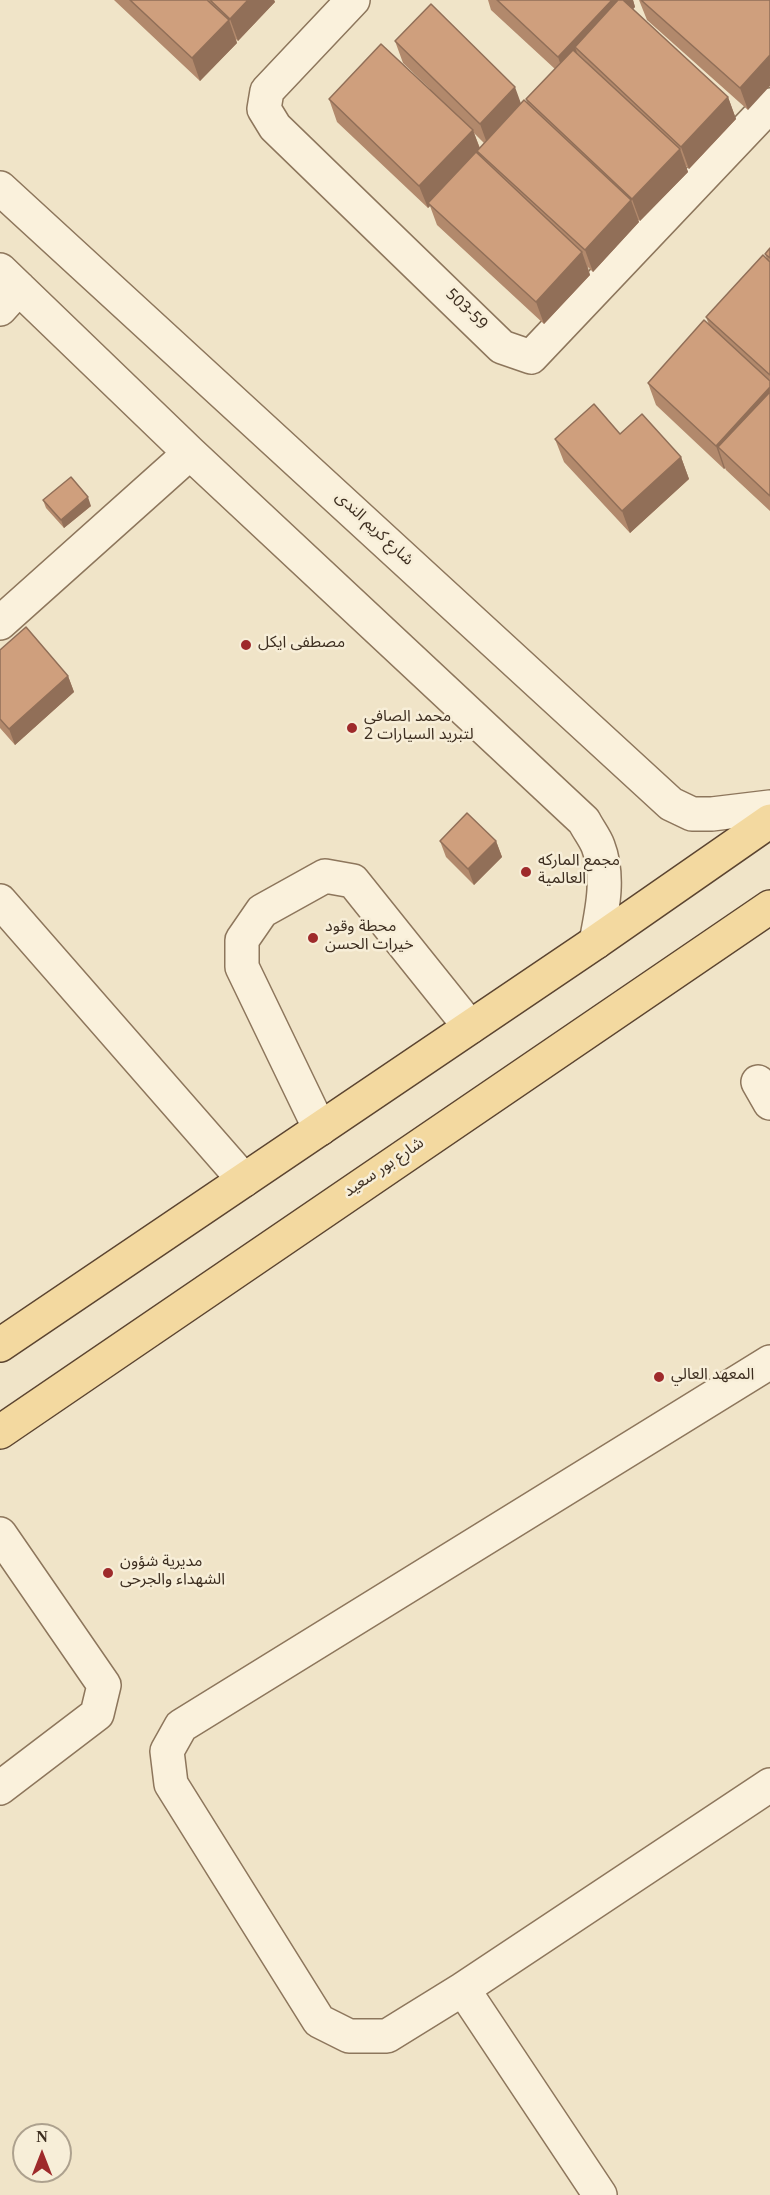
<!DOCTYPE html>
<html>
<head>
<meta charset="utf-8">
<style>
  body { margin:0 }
  #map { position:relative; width:770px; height:2195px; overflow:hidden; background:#f0e4c8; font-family:Georgia,serif }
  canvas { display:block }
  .north { position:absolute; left:12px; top:2123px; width:60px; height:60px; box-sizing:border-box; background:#f7eed8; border:2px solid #ada18e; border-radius:50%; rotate:0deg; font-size:16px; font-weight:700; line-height:24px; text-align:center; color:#3d2e20 }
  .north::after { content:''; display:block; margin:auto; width:21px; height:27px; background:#9e2a2b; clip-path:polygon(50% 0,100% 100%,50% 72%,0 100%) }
</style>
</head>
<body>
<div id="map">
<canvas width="770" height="2195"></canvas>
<div class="north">N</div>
</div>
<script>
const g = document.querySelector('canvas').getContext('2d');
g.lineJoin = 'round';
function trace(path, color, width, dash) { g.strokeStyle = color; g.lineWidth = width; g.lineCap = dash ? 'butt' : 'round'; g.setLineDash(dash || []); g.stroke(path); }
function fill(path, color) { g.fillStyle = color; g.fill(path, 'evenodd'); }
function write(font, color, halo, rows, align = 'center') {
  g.font = font + ' Georgia,"Noto Sans Arabic",serif'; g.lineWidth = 5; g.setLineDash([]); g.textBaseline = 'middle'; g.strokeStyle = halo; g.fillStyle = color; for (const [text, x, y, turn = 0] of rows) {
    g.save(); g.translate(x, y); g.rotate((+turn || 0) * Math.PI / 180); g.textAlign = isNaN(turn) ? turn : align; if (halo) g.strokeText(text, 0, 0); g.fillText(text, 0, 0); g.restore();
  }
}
const minor = new Path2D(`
  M 353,0 L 267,91 L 264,109 L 275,127 L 502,347 L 531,357 L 770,105
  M 0,188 L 671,804 L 692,814 L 712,814 L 770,807
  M 0,270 L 190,453 L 584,821 C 588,829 595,838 598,846 C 610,877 602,911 596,942
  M 0,309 L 19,288
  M 0,623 L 190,453
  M 0,901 L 244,1180
  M 758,1082 L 770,1103
  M 320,1129 L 242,967 L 242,940 L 262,911 L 325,876 L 353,881 L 470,1027
  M 770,1362 L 181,1726 L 167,1751 L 171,1784 L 319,2021 L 349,2036 L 387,2036 L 463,1989 L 770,1785
  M 0,1534 L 104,1685 L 97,1714 L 0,1788
  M 463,1989 L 600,2195`);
const major = new Path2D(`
  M 0,1345 L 596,942 L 770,821
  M 0,1432 L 770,907`);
trace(minor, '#8d765c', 36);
trace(major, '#5b4430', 36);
trace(minor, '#faf1dc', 33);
trace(major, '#f3d9a0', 33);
fill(new Path2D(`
  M 114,0 L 274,0 L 275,2 L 238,41 L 236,39 L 237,43 L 200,81 Z
  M 488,0 L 633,0 L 635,7 L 633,9 L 728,97 L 736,119 L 689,169 L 686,166 L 688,172 L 640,221 L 638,219 L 639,222 L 593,272 L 588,267 L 590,275 L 544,324 L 437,225 L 430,206 L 428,208 L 337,122 L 329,99 L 430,89 L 403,63 L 395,41 L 521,104 L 527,103 L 526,99 L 555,69 L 491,10 ZM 474,133 L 484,143 L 480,148 Z
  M 639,0 L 770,0 L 748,110 L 647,20 Z
  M 770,248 L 770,511 L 726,470 L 725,468 L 724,469 L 656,405 L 648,383 L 709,325 L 706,317 L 767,259 L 765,254 Z
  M 620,434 L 681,457 L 689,479 L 630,533 L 564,462 L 555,439 Z
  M 43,500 L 91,506 L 64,528 L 46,508 Z
  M 0,650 L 68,676 L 74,692 L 15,745 L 0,728 Z
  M 440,841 L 496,841 L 502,857 L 474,885 L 446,857 Z`), '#b2896c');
fill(new Path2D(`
  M 248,0 L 274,0 L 275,2 L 238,41 L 230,19 Z
  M 612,0 L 633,0 L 635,7 L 586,58 L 575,47 L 581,64 L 566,80 L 558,57 Z
  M 229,20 L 237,43 L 200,81 L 192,58 Z
  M 770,55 L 770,86 L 748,110 L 740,88 Z
  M 515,87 L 523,109 L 488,146 L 480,124 Z
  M 728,97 L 736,119 L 689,169 L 681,147 Z
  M 473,130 L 481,152 L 477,151 L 479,155 L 428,203 L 430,206 L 428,208 L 419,186 Z
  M 680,149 L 688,172 L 640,221 L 632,199 Z
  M 631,200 L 639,222 L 593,272 L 585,250 Z
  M 582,252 L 590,275 L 544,324 L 536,302 Z
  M 770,387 L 770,418 L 718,447 L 725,468 L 724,469 L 716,446 Z
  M 681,457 L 689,479 L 630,533 L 622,511 Z
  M 88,497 L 91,506 L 64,528 L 61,520 Z
  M 68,676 L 74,692 L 15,745 L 9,729 Z
  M 496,841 L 502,857 L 474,885 L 468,869 Z`), '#916f58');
const building = new Path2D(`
  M 130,0 L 207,0 L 229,20 L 192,58 Z
  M 210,0 L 248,0 L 230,19 Z
  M 497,0 L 612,0 L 558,57 Z
  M 618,0 L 623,0 L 728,97 L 681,147 L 575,47 Z
  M 641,0 L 770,0 L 770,55 L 740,88 Z
  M 431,4 L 515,87 L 480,124 L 395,41 Z
  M 381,44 L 473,130 L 419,186 L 329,99 Z
  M 573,50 L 680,149 L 632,199 L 526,99 Z
  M 524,100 L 631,200 L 585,250 L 477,151 Z
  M 476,152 L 582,252 L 536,302 L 428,203 Z
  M 770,248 L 770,258 L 765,254 Z
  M 763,255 L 770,262 L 770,375 L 706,317 Z
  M 704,320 L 770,381 L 770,387 L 716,446 L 648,383 Z
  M 770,392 L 770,496 L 718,447 Z
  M 594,404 L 620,434 L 642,414 L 681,457 L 622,511 L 555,439 Z
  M 71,477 L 88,497 L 61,520 L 43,500 Z
  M 26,627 L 68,676 L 9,729 L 0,719 L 0,650 Z
  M 467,813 L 496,841 L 468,869 L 440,841 Z`);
fill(building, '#cf9f7d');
trace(building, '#916f58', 1.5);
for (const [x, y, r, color] of [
  [246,645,6,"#9e2a2b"],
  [352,728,6,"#9e2a2b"],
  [526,872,6,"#9e2a2b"],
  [313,938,6,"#9e2a2b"],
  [659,1377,6,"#9e2a2b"],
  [108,1573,6,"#9e2a2b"]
]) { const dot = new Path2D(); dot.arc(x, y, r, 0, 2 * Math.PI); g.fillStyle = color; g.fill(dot); trace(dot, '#f7eed8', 2); }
write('16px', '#3d2e20', '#f7eed8', [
  ["503-59",465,311,44],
  ["شارع كريم الندى",373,530,43],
  ["شارع بور سعيد",385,1169,-34]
]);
write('16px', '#3d2e20', '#f7eed8', [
  ["مصطفى ايكل",258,645],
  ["محمد الصافي",364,719],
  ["لتبريد السيارات 2",364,737],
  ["مجمع الماركه",538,863],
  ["العالمية",538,881],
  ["محطة وقود",325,929],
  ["خيرات الحسن",325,947],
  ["المعهد العالي",671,1377],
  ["مديرية شؤون",120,1564],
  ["الشهداء والجرحى",120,1582]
], 'left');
</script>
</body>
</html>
